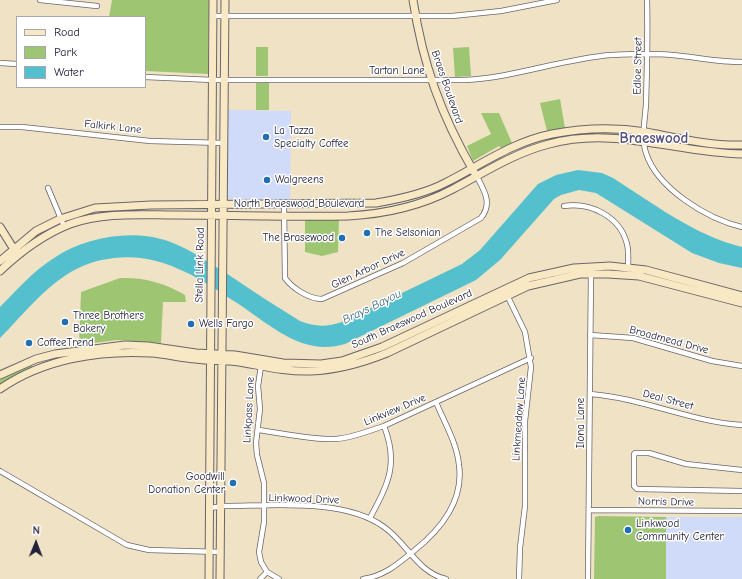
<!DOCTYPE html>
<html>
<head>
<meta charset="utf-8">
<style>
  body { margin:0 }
  #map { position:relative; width:742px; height:579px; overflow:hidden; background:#f0e2c5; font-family:"Comic Neue",sans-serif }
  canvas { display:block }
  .legend { position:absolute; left:16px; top:16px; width:130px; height:72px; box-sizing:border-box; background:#fff; border:1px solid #a7a7b1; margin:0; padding:5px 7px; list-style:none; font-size:12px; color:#22223b }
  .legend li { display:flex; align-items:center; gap:8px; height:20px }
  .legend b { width:20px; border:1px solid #a7a7b1 }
  .north { position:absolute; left:16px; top:523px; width:40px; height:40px; -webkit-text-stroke:3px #fff; paint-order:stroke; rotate:1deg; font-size:11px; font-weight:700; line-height:16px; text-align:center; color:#22223b }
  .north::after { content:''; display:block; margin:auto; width:14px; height:18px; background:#22223b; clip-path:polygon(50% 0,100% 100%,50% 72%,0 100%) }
</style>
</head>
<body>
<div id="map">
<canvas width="742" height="579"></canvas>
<ul class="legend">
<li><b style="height:5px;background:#f8e8c3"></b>Road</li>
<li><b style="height:11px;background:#9ec672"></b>Park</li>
<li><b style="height:11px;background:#54c0ce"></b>Water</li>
</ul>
<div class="north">N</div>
</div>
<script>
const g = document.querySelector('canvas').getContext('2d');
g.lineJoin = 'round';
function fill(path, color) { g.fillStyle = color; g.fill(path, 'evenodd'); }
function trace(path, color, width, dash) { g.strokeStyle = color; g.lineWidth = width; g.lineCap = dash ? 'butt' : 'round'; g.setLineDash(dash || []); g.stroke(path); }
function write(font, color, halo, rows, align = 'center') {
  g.font = font + ' "Comic Neue",sans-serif'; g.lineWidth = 3; g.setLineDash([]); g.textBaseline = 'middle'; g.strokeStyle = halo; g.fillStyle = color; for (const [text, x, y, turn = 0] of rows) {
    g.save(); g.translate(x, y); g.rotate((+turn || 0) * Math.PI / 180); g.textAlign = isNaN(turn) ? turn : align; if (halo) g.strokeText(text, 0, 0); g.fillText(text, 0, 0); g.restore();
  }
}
fill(new Path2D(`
  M 228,110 L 291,111 L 290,200 L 229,199 L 227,197 Z
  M 666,517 L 742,517 L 742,579 L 666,579 Z`), '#d0daf9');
fill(new Path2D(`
  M 112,0 L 209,0 L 208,74 L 145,71 L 145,17 L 109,17 Z
  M 256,47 L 268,47 L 268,76 L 256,76 Z
  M 469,47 L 471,76 L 455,77 L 453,48 Z
  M 256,83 L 269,83 L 269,110 L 256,110 Z
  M 560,99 L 565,128 L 547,131 L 540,103 Z
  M 481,113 L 499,113 L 512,143 L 501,148 L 499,146 L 473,161 L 467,146 L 491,134 Z
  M 305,220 L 339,220 L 338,252 L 322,256 L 305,252 Z
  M 120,278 C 144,277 165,283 185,295 L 186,302 L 163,302 L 161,343 L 117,340 L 79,345 L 81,292 Z
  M 32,364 L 32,367 L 0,387 L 0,379 Z
  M 599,516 L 666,517 L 666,579 L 594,579 L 595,517 Z`), '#9ec672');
fill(new Path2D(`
  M 578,170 L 602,173 L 613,178 C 654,204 694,235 742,247 L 742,268 L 719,263 L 692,253 L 596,193 L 579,190 L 561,195 L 554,199 L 500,260 L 476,280 L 345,344 C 302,357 271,325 237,303 C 200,278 160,252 114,258 C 97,260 81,265 66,275 C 41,291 21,317 0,338 L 0,307 C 17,290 33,271 54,258 C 87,236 136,228 173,243 C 193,251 211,264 229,275 C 252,291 276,306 300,321 C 315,327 327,327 342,322 L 462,264 L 480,250 L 538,184 L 556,175 Z`), '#54c0ce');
const street = new Path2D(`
  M 40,0 L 97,6
  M 647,0 C 648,35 647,69 646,104 C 645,120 641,138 646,153 C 657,188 707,219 742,227
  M 213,16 L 452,16 L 501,11 L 557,0
  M 0,63 L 17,64
  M 145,77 L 213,80 L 464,80 C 514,78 561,59 611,55 C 632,54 652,53 672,55 C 696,57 718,62 742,62
  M 0,127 L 22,127 L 150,141 L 223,143
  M 48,188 L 64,226
  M 284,205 L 285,278 C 292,288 309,299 322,299 L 403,263 L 481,218 C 493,203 484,190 476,175
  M 564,206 C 590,202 620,216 627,244 C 629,252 628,261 628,269
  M 507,295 L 525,332 L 531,367 L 525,421 L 525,506 L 520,548 L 519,579
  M 590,335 L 633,338 L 712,361 L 742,366
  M 261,366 L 258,386 L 260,409 L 256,443 L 257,455 L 264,483 L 264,522 L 259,552 L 261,562 L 267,572 L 279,579
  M 590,394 C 643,398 691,422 742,425
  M 258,430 C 283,433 310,440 336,439 C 352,438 368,431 384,426 L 531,358
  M 742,470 L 686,464 L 649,453 L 635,453 L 634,454 L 634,486 L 637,489 L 742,491
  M 0,471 L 127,545 L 149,550 L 221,552
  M 210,508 L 224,506 C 273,506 344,498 384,527 C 406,542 418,573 446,579
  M 589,510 L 742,511
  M 370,518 C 388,484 399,464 384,426
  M 260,579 L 267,572
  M 363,579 C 385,576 399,563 415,550 C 441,529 464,501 459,465 C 457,443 444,422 436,402
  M 588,579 L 591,272`);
const secondary = new Path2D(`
  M 413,0 C 423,65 441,115 474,172
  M 0,227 L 15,251
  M 0,261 L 36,231 L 60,219 L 95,208 L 151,205 L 376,203 C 400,199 424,194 445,183 C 481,165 512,142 552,134 C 583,128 615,127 646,132 C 678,138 710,146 742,145
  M 0,271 C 21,251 42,235 70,224 C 103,212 140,215 175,215 C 233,215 290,217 348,216 C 384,214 421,206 453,189 C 485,172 514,153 549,144 C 615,126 677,153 742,154
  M 0,375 L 36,359 L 55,354 L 125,345 L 148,346 L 196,353 L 235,355 L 283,363 L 321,364 L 342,361 L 382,347 L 529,278 L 574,268 L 610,266 L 646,270 L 742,296
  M 0,389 C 43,359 99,350 151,353 C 166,354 181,358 196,359 C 210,361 224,360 239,362 C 263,366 286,372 311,371 C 337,370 362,363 387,353 L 528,286 L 580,274 L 608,274 L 639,276 L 742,303
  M 209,579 L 213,0
  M 220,579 L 225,0`);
trace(street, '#6a656b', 6);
trace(secondary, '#6a656b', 9);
trace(street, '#fff', 4.5);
trace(secondary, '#f8e8c3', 7);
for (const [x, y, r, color] of [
  [266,137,4,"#1f6fb2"],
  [267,180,4,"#1f6fb2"],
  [367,233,4,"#1f6fb2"],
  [342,238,4,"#1f6fb2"],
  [65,322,4,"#1f6fb2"],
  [191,324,4,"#1f6fb2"],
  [29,343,4,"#1f6fb2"],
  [233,483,4,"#1f6fb2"],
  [628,530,4,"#1f6fb2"]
]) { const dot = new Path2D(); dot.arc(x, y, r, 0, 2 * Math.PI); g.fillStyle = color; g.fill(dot); trace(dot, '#fff', 1.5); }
write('11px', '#22223b', '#fff', [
  ["Edloe Street",638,66,-89],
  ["Tartan Lane",397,71],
  ["Braes Boulevard",447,87,71],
  ["Falkirk Lane",113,127,6],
  ["North Braeswood Boulevard",299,204],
  ["Stella Link Road",200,265,-89],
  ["Glen Arbor Drive",368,269,-25],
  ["South Braeswood Boulevard",412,319,-24],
  ["Broadmead Drive",669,340,15],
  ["Deal Street",668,400,15],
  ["Linkpass Lane",249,410,-87],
  ["Linkview Drive",395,410,-23],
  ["Linkmeadow Lane",519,419,-86],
  ["Ilona Lane",581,423,-90],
  ["Linkwood Drive",304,499,2],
  ["Norris Drive",666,502,1]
]);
write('11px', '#22223b', '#fff', [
  ["La Tazza",274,131],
  ["Specialty Coffee",274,144],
  ["Walgreens",275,180],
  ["The Selsonian",375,233],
  ["The Brasewood",334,238,"right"],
  ["Three Brothers",73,316],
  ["Bakery",73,329],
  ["Wells Fargo",199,324],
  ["CoffeeTrend",37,343],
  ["Goodwill",225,477,"right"],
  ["Donation Center",225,490,"right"],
  ["Linkwood",636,524],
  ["Community Center",636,537]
], 'left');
write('italic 12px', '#366176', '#fff', [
  ["Brays Bayou",372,307,-26]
]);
write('bold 15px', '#56527d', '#fff', [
  ["Braeswood",654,139]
]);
</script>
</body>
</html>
